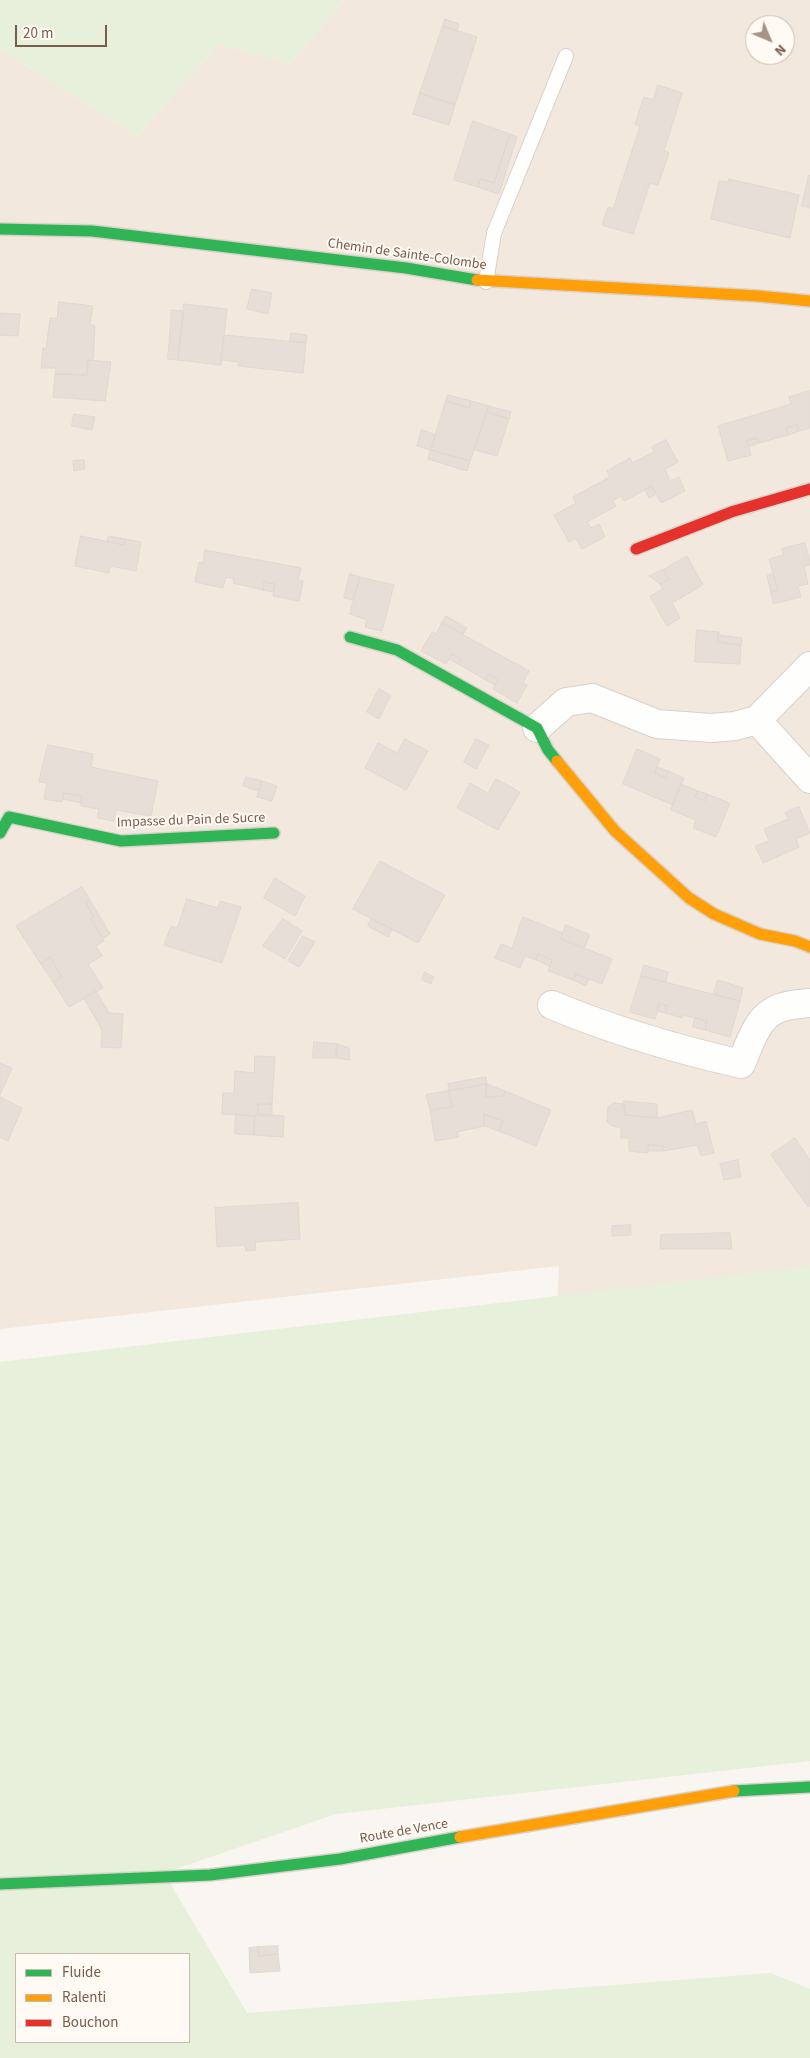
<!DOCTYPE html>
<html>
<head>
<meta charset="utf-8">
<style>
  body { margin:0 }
  #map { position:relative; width:810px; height:2058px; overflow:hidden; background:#f9f5f0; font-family:"Source Sans 3",sans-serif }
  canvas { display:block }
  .legend { position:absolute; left:15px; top:1953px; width:175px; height:90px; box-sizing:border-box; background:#fffaf3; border:1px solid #cabbb1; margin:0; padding:6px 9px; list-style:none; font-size:15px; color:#7a5c4d }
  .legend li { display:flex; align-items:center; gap:10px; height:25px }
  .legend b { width:25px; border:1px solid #cabbb1 }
  .north { position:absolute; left:745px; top:15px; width:50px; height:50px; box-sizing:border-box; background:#fffaf3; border:1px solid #cabbb1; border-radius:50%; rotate:135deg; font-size:14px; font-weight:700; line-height:20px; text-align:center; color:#7a5c4d }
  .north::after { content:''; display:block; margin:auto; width:18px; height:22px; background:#a69286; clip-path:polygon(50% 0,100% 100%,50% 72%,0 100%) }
  .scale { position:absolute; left:15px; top:25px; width:92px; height:22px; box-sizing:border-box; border:2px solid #7a5c4d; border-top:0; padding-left:6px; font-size:15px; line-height:18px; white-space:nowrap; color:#7a5c4d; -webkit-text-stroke:4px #fffaf3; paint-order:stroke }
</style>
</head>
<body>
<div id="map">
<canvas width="810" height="2058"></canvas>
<ul class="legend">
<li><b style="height:6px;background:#30b455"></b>Fluide</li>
<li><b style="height:6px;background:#ff9f0a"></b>Ralenti</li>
<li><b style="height:6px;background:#e5322d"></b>Bouchon</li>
</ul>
<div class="north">N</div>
<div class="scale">20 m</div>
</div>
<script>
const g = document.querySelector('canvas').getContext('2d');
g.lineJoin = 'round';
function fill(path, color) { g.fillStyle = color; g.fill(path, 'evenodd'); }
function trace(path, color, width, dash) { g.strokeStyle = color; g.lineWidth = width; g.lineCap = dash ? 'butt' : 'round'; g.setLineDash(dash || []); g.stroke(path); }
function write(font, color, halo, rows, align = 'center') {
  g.font = font + ' "Source Sans 3",sans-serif'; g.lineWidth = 4; g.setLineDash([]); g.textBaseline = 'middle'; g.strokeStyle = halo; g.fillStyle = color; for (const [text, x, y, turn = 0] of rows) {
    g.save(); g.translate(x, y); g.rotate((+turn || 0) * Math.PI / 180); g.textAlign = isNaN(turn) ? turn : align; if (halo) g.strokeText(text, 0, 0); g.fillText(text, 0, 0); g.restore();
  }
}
fill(new Path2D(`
  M 344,0 L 810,0 L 810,1315 L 557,1311 L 559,1266 L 0,1329 L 0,49 L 137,136 L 219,44 L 290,64 ZM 755,25 L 785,25 L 785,55 L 755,55 Z`), '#f2e8de');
fill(new Path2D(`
  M 0,0 L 344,0 L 290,64 L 219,44 L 137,136 L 0,49 Z
  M 810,1266 L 810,1761 L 336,1814 L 164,1873 L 247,2013 L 771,1973 L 810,1989 L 810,2058 L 0,2058 L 0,1362 ZM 16,1954 L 189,1954 L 189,2042 L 16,2042 Z`), '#e7f0db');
const building = new Path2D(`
  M 445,19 L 459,24 L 457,31 L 443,26 Z
  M 443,26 L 477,37 L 455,105 L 420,93 Z
  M 658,85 L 682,93 L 664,151 L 669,153 L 658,185 L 650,183 L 633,234 L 602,225 L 608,207 L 613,209 L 640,126 L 635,124 L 644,97 L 653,100 Z
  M 420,93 L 455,105 L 449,125 L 413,114 Z
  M 473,121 L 510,134 L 494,183 L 480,179 L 478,187 L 454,180 Z
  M 510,134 L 517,137 L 499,194 L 478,187 L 480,179 L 494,183 Z
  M 809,175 L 810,176 L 810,208 L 802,206 Z
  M 729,179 L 799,195 L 790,238 L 711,219 L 719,181 L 728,182 Z
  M 252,289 L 272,293 L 268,314 L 247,309 Z
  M 59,302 L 93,306 L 90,324 L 95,326 L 93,360 L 88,360 L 87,375 L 55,374 L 56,368 L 41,368 L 43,348 L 46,349 L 50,318 L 57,318 Z
  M 184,304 L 227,309 L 221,365 L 178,360 Z
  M 172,310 L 184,311 L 178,360 L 168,359 Z
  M 0,313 L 20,314 L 18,336 L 0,335 Z
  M 291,333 L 307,335 L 306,343 L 290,341 Z
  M 224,335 L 306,343 L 303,373 L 238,366 L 238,362 L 221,360 Z
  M 88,360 L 111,362 L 105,401 L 53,397 L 55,374 L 87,375 Z
  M 810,391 L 810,428 L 799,431 L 797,425 L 786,428 L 788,435 L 759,443 L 757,438 L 747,441 L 751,455 L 728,461 L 718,426 L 791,404 L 789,397 Z
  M 448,395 L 471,401 L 469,408 L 446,401 Z
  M 446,401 L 469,408 L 471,401 L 489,406 L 470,461 L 431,450 Z
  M 489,406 L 511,412 L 509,419 L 487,412 Z
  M 487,412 L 509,419 L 497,456 L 475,450 Z
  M 74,414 L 95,417 L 92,430 L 72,426 Z
  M 797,425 L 799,431 L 788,435 L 786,428 Z
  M 422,430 L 436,435 L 431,450 L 417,446 Z
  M 757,438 L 759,443 L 748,447 L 747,441 Z
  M 666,440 L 678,462 L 665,469 L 670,481 L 679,477 L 685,491 L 661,503 L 652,486 L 624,501 L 621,496 L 613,501 L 616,506 L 587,522 L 591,528 L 599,524 L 605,537 L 582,549 L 575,538 L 569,542 L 554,515 L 576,503 L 573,497 L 610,477 L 607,471 L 630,458 L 632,463 L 654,452 L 652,447 Z
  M 431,450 L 470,461 L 467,471 L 428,459 Z
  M 84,460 L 85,469 L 74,471 L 73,461 Z
  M 652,486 L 656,494 L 649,498 L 645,490 Z
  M 81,536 L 124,545 L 125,539 L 141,542 L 136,571 L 110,566 L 109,573 L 75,566 Z
  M 109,536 L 125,539 L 124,545 L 107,542 Z
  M 805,543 L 810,562 L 810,565 L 804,566 L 808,584 L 798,586 L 801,597 L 773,604 L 771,592 L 778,590 L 769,559 L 784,555 L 782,549 Z
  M 205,550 L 301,568 L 298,580 L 303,581 L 299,601 L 273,596 L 275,584 L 264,582 L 263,590 L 233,583 L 234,579 L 226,577 L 223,588 L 195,582 L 199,562 L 203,563 Z
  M 687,556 L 703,585 L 672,603 L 680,618 L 667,626 L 650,596 L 663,589 L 660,584 L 669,579 L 663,570 Z
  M 663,570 L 669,579 L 660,584 L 649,576 Z
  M 350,574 L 360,577 L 353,600 L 344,598 Z
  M 773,574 L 778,590 L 771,592 L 767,576 Z
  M 360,577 L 394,585 L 382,631 L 365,627 L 367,620 L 350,614 Z
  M 264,582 L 275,584 L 273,592 L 263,590 Z
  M 446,616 L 467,628 L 463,634 L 442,623 Z
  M 442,623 L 529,671 L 523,683 L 527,685 L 517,703 L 493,689 L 498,680 L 489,674 L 486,680 L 458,664 L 461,659 L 452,654 L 446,664 L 421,651 L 432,632 L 436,634 Z
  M 697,630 L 719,632 L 718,642 L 741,645 L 740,664 L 695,662 Z
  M 718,635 L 742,638 L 741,645 L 718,642 Z
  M 452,654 L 461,659 L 458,664 L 449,659 Z
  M 489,674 L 498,680 L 495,685 L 486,680 Z
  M 379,689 L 391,695 L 379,719 L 367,712 Z
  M 405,739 L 428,751 L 406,790 L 365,768 L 378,743 L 397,753 Z
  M 476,739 L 489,745 L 476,769 L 464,762 Z
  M 48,745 L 93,754 L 91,767 L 158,781 L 151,816 L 116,810 L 114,821 L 97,818 L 99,809 L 81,806 L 82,796 L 64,793 L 62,802 L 44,799 L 47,783 L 39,782 Z
  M 637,749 L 660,759 L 655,773 L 665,778 L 668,771 L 684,778 L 673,805 L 623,784 Z
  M 657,767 L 668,771 L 665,778 L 655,773 Z
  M 246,777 L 262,781 L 259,791 L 243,786 Z
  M 496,779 L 520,792 L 498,830 L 457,808 L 470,783 L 488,793 Z
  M 262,781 L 277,786 L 272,801 L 257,797 Z
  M 681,784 L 698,791 L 695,797 L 705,801 L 707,794 L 730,803 L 716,837 L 693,828 L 696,820 L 671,810 Z
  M 698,791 L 707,794 L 705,801 L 695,797 Z
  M 64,793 L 82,796 L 81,803 L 63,799 Z
  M 799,807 L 810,833 L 796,839 L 799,847 L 763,863 L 755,846 L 769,841 L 764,829 L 788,819 L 785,813 Z
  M 380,861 L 445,895 L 418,943 L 353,909 Z
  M 275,878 L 305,896 L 295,916 L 264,898 Z
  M 82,887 L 90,900 L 86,903 L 94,917 L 91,919 L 104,941 L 96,946 L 102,956 L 88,964 L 103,988 L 69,1007 L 53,982 L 62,977 L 50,957 L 41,964 L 16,926 Z
  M 187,899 L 218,908 L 220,901 L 241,907 L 222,963 L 164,945 L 171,926 L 177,928 Z
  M 90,900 L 110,934 L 103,938 L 91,919 L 94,917 L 86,903 Z
  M 523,917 L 563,933 L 561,939 L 612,959 L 602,984 L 576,974 L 573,980 L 548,971 L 552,960 L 538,954 L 536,960 L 525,956 L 520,968 L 495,958 L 501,944 L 512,948 Z
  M 283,919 L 302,931 L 285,959 L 263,946 Z
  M 371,919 L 392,929 L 388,937 L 368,926 Z
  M 566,925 L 590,935 L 584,948 L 561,939 Z
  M 303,936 L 315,942 L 299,967 L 288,961 Z
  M 538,954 L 552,960 L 550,966 L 536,960 Z
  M 50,957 L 62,977 L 53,982 L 41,964 Z
  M 644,965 L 668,972 L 666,982 L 641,976 Z
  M 425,972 L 434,977 L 431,984 L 422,980 Z
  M 576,974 L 589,979 L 586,986 L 573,980 Z
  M 641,976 L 740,1001 L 730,1037 L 705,1030 L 707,1021 L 683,1015 L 682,1018 L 665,1013 L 668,1006 L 659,1003 L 655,1019 L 630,1012 Z
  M 718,980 L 743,988 L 740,1001 L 714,994 Z
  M 96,991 L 109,1013 L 123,1014 L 121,1048 L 101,1047 L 102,1030 L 84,998 Z
  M 659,1003 L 668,1006 L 665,1013 L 657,1011 Z
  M 695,1018 L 707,1021 L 705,1030 L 693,1027 Z
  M 314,1042 L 337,1044 L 336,1058 L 313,1058 Z
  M 337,1044 L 349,1048 L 350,1060 L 336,1058 Z
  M 255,1056 L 275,1057 L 272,1104 L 258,1104 L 258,1115 L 255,1116 L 222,1114 L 223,1093 L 234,1093 L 235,1071 L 254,1073 Z
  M 0,1063 L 12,1068 L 0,1095 Z
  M 486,1077 L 487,1084 L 449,1091 L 448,1084 Z
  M 487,1084 L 486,1097 L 504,1096 L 505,1091 L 551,1110 L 536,1146 L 499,1131 L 503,1121 L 484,1114 L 484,1126 L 457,1132 L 459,1137 L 435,1141 L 430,1110 L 452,1107 L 449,1091 Z
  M 487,1084 L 505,1091 L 504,1096 L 486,1097 Z
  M 449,1091 L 452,1107 L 430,1110 L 426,1095 Z
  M 0,1097 L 22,1108 L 8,1141 L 0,1137 Z
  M 624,1101 L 657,1104 L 657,1118 L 625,1115 Z
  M 615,1103 L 624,1104 L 625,1115 L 657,1118 L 692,1110 L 696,1124 L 706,1121 L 714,1153 L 701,1156 L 697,1145 L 663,1151 L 664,1146 L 649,1145 L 648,1153 L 629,1151 L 629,1138 L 621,1138 L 621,1128 L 610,1125 L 607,1121 L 608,1107 Z
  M 258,1104 L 272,1104 L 272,1116 L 258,1115 Z
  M 236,1114 L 255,1116 L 254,1135 L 235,1134 Z
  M 255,1114 L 284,1116 L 283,1137 L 254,1135 Z
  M 484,1114 L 503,1121 L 499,1131 L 484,1126 Z
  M 795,1138 L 810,1160 L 810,1206 L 808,1207 L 771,1155 Z
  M 649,1145 L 664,1146 L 663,1151 L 648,1151 Z
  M 738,1160 L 741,1177 L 724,1180 L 720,1164 Z
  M 298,1203 L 300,1239 L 255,1242 L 256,1250 L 246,1251 L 245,1245 L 217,1247 L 215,1208 Z
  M 631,1225 L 631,1235 L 612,1236 L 612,1226 Z
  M 730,1233 L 732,1249 L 660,1249 L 661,1235 Z
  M 278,1946 L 278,1954 L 259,1956 L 258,1947 Z
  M 258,1947 L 259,1956 L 278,1954 L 280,1971 L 250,1973 L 249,1948 Z`);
fill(building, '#e6ded7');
trace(building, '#e2d8d2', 1);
const lane = new Path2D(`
  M 486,282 L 494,233 L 566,56`);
const street = new Path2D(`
  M 757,720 L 810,779
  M 537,728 L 566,702 L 592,698 L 657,724 L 711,728 L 735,726 L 757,720 L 810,666
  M 552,1005 C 614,1031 676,1049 741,1064 C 751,1041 758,1011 787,1006 C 794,1004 802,1004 810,1003`);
const fast = new Path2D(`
  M 0,229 L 92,231 L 406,268 L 477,280
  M 350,637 L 397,650 L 537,728 L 548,750 L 557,761
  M 0,833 L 9,817 L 121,841 L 274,833
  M 734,1791 L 810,1787
  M 0,1884 L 210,1875 L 340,1859 L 460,1837`);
const slow = new Path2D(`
  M 477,280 L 758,296 L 810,301
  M 557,761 L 615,831 L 689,898 L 714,914 L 760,934 L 795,941 L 810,947
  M 460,1837 L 734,1791`);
const jam = new Path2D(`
  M 636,549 L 731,512 L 810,489`);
trace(lane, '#d7d1cb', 16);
trace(street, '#d7d1cb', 30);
trace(fast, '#d9d2cb', 14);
trace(slow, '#d9d2cb', 14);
trace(jam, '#d9d2cb', 14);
trace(lane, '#fefefd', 14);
trace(street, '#fefefd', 28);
trace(fast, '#30b455', 11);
trace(slow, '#ff9f0a', 11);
trace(jam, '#e5322d', 11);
write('14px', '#7a5c4d', '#fffaf3', [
  ["Chemin de Sainte-Colombe",407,255,8],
  ["Impasse du Pain de Sucre",191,821,-2],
  ["Route de Vence",404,1832,-10]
]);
</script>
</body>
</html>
